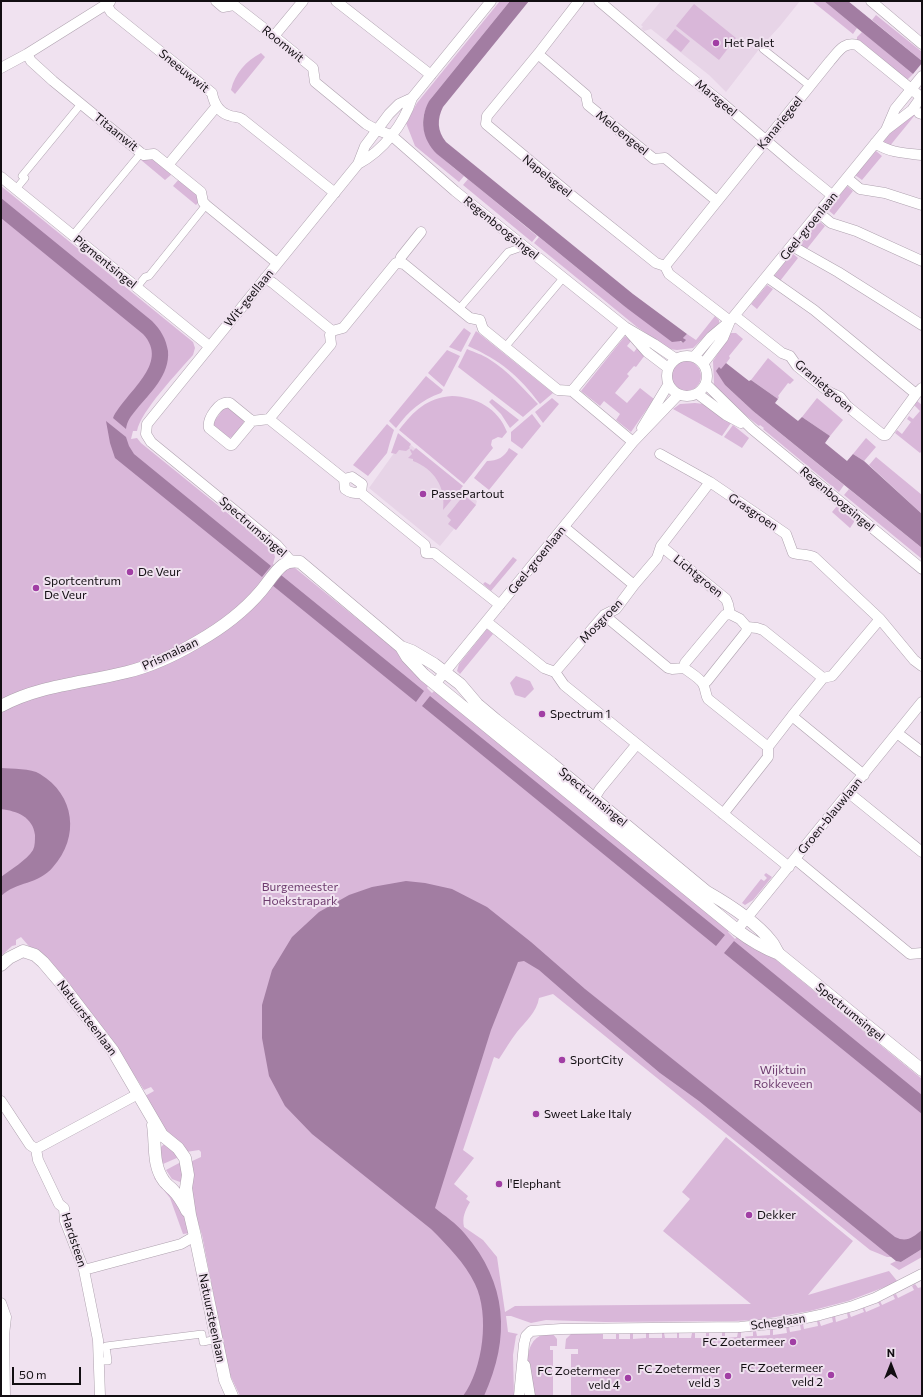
<!DOCTYPE html>
<html>
<head>
<meta charset="utf-8">
<style>
  body { margin:0 }
  #map { position:relative; width:923px; height:1397px; overflow:hidden; background:#f0e2f0; font-family:Commissioner,sans-serif }
  canvas { display:block }
  .frame { position:absolute; inset:0; border:2px solid #120e12; pointer-events:none }
  .north { position:absolute; left:871px; top:1345px; width:40px; height:40px; -webkit-text-stroke:3px #f0e2f0; paint-order:stroke; rotate:0deg; font-size:11px; font-weight:700; line-height:16px; text-align:center; color:#120e12 }
  .north::after { content:''; display:block; margin:auto; width:14px; height:18px; background:#120e12; clip-path:polygon(50% 0,100% 100%,50% 72%,0 100%) }
  .scale { position:absolute; left:12px; top:1367px; width:69px; height:18px; box-sizing:border-box; border:2px solid #120e12; border-top:0; padding-left:5px; font-size:12px; line-height:14px; white-space:nowrap; color:#120e12; -webkit-text-stroke:3px #f0e2f0; paint-order:stroke }
</style>
</head>
<body>
<div id="map">
<canvas width="923" height="1397"></canvas>
<div class="frame"></div>
<div class="north">N</div>
<div class="scale">50 m</div>
</div>
<script>
const g = document.querySelector('canvas').getContext('2d');
g.lineJoin = 'round';
function fill(path, color) { g.fillStyle = color; g.fill(path, 'evenodd'); }
function trace(path, color, width, dash) { g.strokeStyle = color; g.lineWidth = width; g.lineCap = dash ? 'butt' : 'round'; g.setLineDash(dash || []); g.stroke(path); }
function write(font, color, halo, rows, align = 'center') {
  g.font = font + ' Commissioner,sans-serif'; g.lineWidth = 4; g.setLineDash([]); g.textBaseline = 'middle'; g.strokeStyle = halo; g.fillStyle = color; for (const [text, x, y, turn = 0] of rows) {
    g.save(); g.translate(x, y); g.rotate((+turn || 0) * Math.PI / 180); g.textAlign = isNaN(turn) ? turn : align; if (halo) g.strokeText(text, 0, 0); g.fillText(text, 0, 0); g.restore();
  }
}
fill(new Path2D(`
  M 661,1 L 800,1 L 780,26 L 760,48 L 726,92 L 709,75 L 651,29 L 644,31 L 641,28 L 643,27 L 641,25 Z
  M 404,439 L 477,501 L 476,505 L 456,530 L 454,529 L 440,546 L 369,488 Z`), '#e7d4e7');
fill(new Path2D(`
  M 500,1 L 510,1 L 429,101 C 427,107 424,112 423,119 C 421,144 447,162 464,176 L 459,182 L 415,146 L 406,123 L 417,103 Z
  M 812,1 L 824,1 L 857,28 L 853,34 Z
  M 694,4 L 736,38 L 719,60 L 676,26 Z
  M 876,15 L 922,52 L 922,61 L 872,20 Z
  M 675,29 L 690,41 L 681,52 L 666,40 Z
  M 862,32 L 913,74 L 906,81 L 857,41 L 857,37 Z
  M 261,53 L 265,57 L 235,94 L 231,90 C 235,73 246,61 261,53 Z
  M 913,113 L 915,115 L 889,147 L 883,142 L 893,130 Z
  M 876,151 L 882,156 L 862,180 L 855,175 Z
  M 143,158 L 152,158 L 172,174 L 165,180 L 141,160 Z
  M 179,179 L 198,195 L 198,203 L 196,205 L 173,186 Z
  M 468,179 L 537,236 L 532,242 L 463,185 Z
  M 1,186 L 193,342 L 195,348 L 193,355 C 179,371 140,412 137,431 L 133,431 L 131,439 L 137,438 L 141,443 L 273,550 L 275,557 L 273,564 L 283,572 L 285,569 L 292,567 L 295,568 L 398,652 L 429,684 L 427,688 L 432,693 L 435,690 L 729,930 L 728,932 L 735,939 L 737,937 L 752,948 L 775,959 L 922,1079 L 922,1230 L 896,1257 L 887,1257 L 870,1250 L 553,994 L 539,998 C 537,1012 525,1022 517,1032 C 510,1041 505,1050 499,1059 L 494,1057 L 463,1150 L 474,1158 L 454,1184 L 468,1196 L 466,1199 L 470,1202 C 465,1211 462,1217 464,1227 L 483,1240 L 497,1257 L 505,1312 L 515,1306 L 751,1304 L 663,1231 L 690,1199 L 682,1192 L 726,1137 L 853,1241 L 808,1295 L 889,1271 L 898,1282 L 848,1301 L 810,1311 L 758,1320 L 734,1321 L 605,1322 L 546,1320 L 531,1323 L 511,1316 L 506,1316 L 508,1332 L 518,1334 L 516,1336 L 513,1355 L 514,1396 L 240,1396 L 230,1375 L 221,1333 L 202,1235 L 191,1202 L 190,1162 L 201,1157 L 201,1152 L 199,1150 L 186,1152 L 168,1136 L 145,1096 L 154,1091 L 151,1087 L 144,1090 L 115,1046 L 21,937 L 16,940 L 16,945 L 12,946 L 1,956 Z
  M 847,186 L 853,191 L 834,215 L 828,210 Z
  M 819,221 L 825,226 L 806,250 L 800,245 Z
  M 539,237 L 624,306 L 683,343 L 685,340 L 683,338 L 687,334 L 696,340 L 715,316 L 719,320 L 719,323 L 693,348 L 677,350 L 669,349 L 637,327 L 534,243 Z
  M 792,253 L 798,258 L 780,281 L 774,276 Z
  M 767,285 L 773,289 L 757,309 L 751,304 Z
  M 464,328 L 471,333 L 461,352 L 449,347 Z
  M 476,331 L 553,393 L 540,404 C 519,376 500,360 468,346 Z
  M 731,333 L 736,333 L 743,339 L 729,356 L 730,358 L 719,373 L 725,385 L 753,411 L 844,485 L 839,492 L 763,429 L 764,428 L 760,425 L 759,426 L 744,414 L 716,388 L 714,384 L 713,361 Z
  M 625,336 L 631,341 L 627,346 L 634,352 L 637,348 L 645,355 L 636,367 L 634,366 L 627,374 L 629,376 L 615,393 L 627,403 L 640,388 L 654,399 L 631,432 L 616,420 L 620,414 L 604,401 L 600,406 L 581,391 Z
  M 467,349 C 474,352 483,355 489,359 C 508,371 523,388 538,404 L 523,417 L 458,367 Z
  M 447,350 L 460,356 L 444,387 L 428,373 Z
  M 768,358 L 794,380 L 790,384 L 788,383 L 778,396 L 779,397 L 778,399 L 751,380 Z
  M671 376a15 15 0 1 1 30 0a15 15 0 1 1-30 0Z
  M 426,376 L 443,390 L 441,393 C 421,400 409,411 396,428 L 389,421 Z
  M 452,396 C 476,397 498,408 507,432 L 502,438 L 498,437 L 492,440 L 491,445 L 493,448 L 464,484 L 399,430 C 414,411 426,398 452,396 Z
  M 552,398 L 559,404 L 543,423 L 535,412 Z
  M 817,398 L 843,420 L 830,436 L 802,417 Z
  M 492,399 L 519,420 L 510,428 L 501,414 L 489,402 Z
  M 917,401 L 922,405 L 922,451 L 920,453 L 895,433 L 897,430 L 902,434 L 911,422 L 907,419 L 909,416 L 913,419 L 920,411 L 914,405 Z
  M 695,403 L 704,404 L 731,423 L 722,436 L 673,409 L 680,404 Z
  M 228,407 L 244,421 C 242,428 236,437 229,438 L 214,427 L 213,423 L 224,408 Z
  M 532,414 L 541,426 L 522,449 L 511,441 L 511,432 Z
  M 387,424 L 394,430 L 390,442 L 387,453 L 368,476 L 353,465 Z
  M 733,425 L 749,438 L 742,448 L 724,437 Z
  M 398,433 L 411,444 L 409,447 L 410,448 L 406,451 L 399,450 L 396,454 L 391,453 Z
  M 866,438 L 876,447 L 864,461 L 853,454 Z
  M 416,448 L 463,486 L 443,510 C 446,487 434,469 413,461 L 413,459 L 408,458 L 412,454 L 410,450 L 411,449 L 413,451 Z
  M 509,448 L 518,454 L 489,490 L 474,478 L 487,461 C 497,461 505,457 509,448 Z
  M 876,457 L 922,495 L 922,514 L 869,465 Z
  M 849,489 L 922,548 L 922,559 L 844,495 Z
  M 464,495 L 476,505 L 456,530 L 448,524 L 451,520 L 447,516 Z
  M 837,506 L 854,519 L 854,522 L 850,528 L 832,512 Z
  M 513,557 L 517,560 L 491,591 L 483,584 L 485,582 L 490,585 Z
  M 487,629 L 493,634 L 460,674 L 457,671 L 459,664 Z
  M 516,676 L 530,681 L 534,689 L 525,698 L 515,695 L 510,683 Z
  M 766,873 L 772,877 L 753,900 L 745,905 L 742,903 L 761,879 L 764,881 L 767,878 L 764,875 Z
  M 163,1145 C 172,1144 174,1150 179,1157 L 163,1164 L 161,1159 L 160,1148 Z
  M 181,1162 L 183,1179 L 180,1182 L 172,1179 L 166,1170 Z
  M 157,1176 L 183,1210 L 190,1233 L 183,1234 L 170,1198 L 154,1178 Z
  M 922,1249 L 922,1257 L 899,1270 L 890,1264 L 896,1261 L 901,1262 Z
  M 915,1284 L 918,1288 L 922,1287 L 922,1396 L 571,1396 L 571,1354 L 578,1354 L 578,1349 L 565,1349 L 566,1339 L 571,1334 L 603,1334 L 603,1339 L 616,1339 L 616,1334 L 619,1334 L 619,1339 L 630,1339 L 630,1333 L 633,1333 L 633,1339 L 646,1338 L 646,1333 L 649,1333 L 649,1338 L 662,1338 L 662,1333 L 664,1333 L 665,1338 L 677,1338 L 677,1333 L 679,1333 L 679,1338 L 691,1338 L 692,1333 L 695,1333 L 695,1338 L 706,1338 L 706,1333 L 709,1332 L 709,1338 L 722,1338 L 722,1332 L 725,1332 L 725,1338 L 737,1337 L 738,1332 L 741,1332 L 741,1337 L 753,1336 L 753,1331 L 756,1331 L 757,1336 L 770,1335 L 770,1330 L 773,1329 L 773,1335 L 787,1333 L 786,1327 L 789,1327 L 790,1332 L 801,1330 L 800,1325 L 803,1324 L 804,1329 L 818,1326 L 817,1321 L 819,1320 L 821,1326 L 833,1322 L 832,1317 L 835,1316 L 836,1322 L 848,1318 L 847,1313 L 849,1312 L 851,1317 L 864,1312 L 862,1307 L 864,1307 L 866,1312 L 880,1306 L 878,1302 L 880,1301 L 882,1305 L 895,1299 L 893,1295 L 896,1294 L 898,1298 L 914,1290 L 912,1286 Z
  M 544,1334 L 553,1334 L 557,1339 L 557,1346 L 550,1346 L 550,1350 L 553,1350 L 553,1396 L 532,1396 C 528,1377 520,1342 544,1334 Z`), '#d9b7d9');
fill(new Path2D(`
  M 510,1 L 529,1 L 443,107 C 437,119 437,131 446,142 L 633,294 L 687,334 L 683,338 L 686,340 L 683,343 L 681,341 L 672,342 L 624,306 L 437,154 C 422,139 419,120 429,101 Z
  M 824,1 L 848,1 L 922,61 L 922,63 L 913,74 Z
  M 1,198 L 152,321 C 161,330 166,339 168,351 C 170,375 150,393 136,410 C 131,416 127,421 126,429 L 113,418 C 125,392 171,364 143,334 L 1,218 Z
  M 726,363 L 749,381 L 751,380 L 778,399 L 775,403 L 798,421 L 802,417 L 830,436 L 825,443 L 847,461 L 853,454 L 864,461 L 922,514 L 922,548 L 753,411 L 725,385 L 716,371 L 719,367 L 721,369 Z
  M 106,421 L 126,437 L 129,446 L 134,454 L 271,566 L 262,577 L 115,458 L 110,443 Z
  M 281,575 L 424,691 L 416,702 L 272,585 Z
  M 430,696 L 725,935 L 716,946 L 422,706 Z
  M 1,768 C 12,769 31,768 40,774 C 75,795 80,837 53,867 C 38,885 17,881 1,896 L 1,877 C 10,870 27,860 33,850 C 35,846 35,840 35,835 C 33,817 17,811 1,809 Z
  M 406,881 L 425,883 L 452,889 L 487,907 L 531,942 L 585,989 L 895,1237 C 907,1243 913,1237 922,1230 L 922,1249 L 901,1262 L 896,1261 L 699,1101 L 660,1073 L 585,1010 L 539,970 L 524,961 L 518,962 L 491,1030 L 435,1208 C 445,1216 456,1223 465,1234 C 507,1283 511,1337 484,1396 L 463,1396 C 483,1369 490,1315 475,1284 C 465,1263 447,1245 431,1229 L 312,1134 L 285,1106 L 269,1076 L 262,1038 L 262,1005 L 272,970 L 292,937 L 319,912 L 349,895 L 372,887 Z
  M 734,941 L 922,1095 L 922,1114 L 724,953 Z`), '#a27da2');
const pedestrian = new Path2D(`
  M 763,49 L 810,86
  M 16,189 L 25,178 L 22,176 L 81,104
  M 73,235 L 141,153
  M 137,287 L 145,277 L 149,276 L 206,205
  M 459,309 L 508,252 L 525,246
  M 506,346 L 564,277
  M 99,1361 L 108,1361 L 106,1346 L 202,1334 L 203,1342 L 217,1339`);
const minor = new Path2D(`
  M 216,1 L 223,7 L 234,5 L 270,33 L 313,68 L 315,82 L 366,124 L 377,130 L 391,135 L 455,191 L 625,327 L 572,391
  M 336,1 L 431,75
  M 579,1 L 538,54 L 487,116 L 486,124 L 571,195 L 656,263 L 665,266 L 669,274 L 730,321 L 886,130 L 912,110 L 922,96
  M 599,1 L 677,67 L 721,102 L 796,166 L 833,196
  M 871,1 L 922,44
  M 106,4 L 111,12 L 212,93 C 214,104 219,113 231,116 C 236,118 237,116 242,119 L 335,193
  M 274,36 L 303,1
  M 27,54 L 31,61 L 53,81 L 141,153 L 144,155 L 154,154 L 201,192 L 203,202 L 206,205 L 277,263
  M 538,54 L 586,95 L 588,105 L 654,159 L 665,158 L 717,201
  M 1,68 L 27,54 L 110,2
  M 919,113 L 922,114
  M 886,130 L 895,109 L 922,76
  M 875,143 C 890,153 905,153 922,155
  M 358,164 C 383,151 404,124 412,98 L 491,1
  M 168,165 L 216,107
  M 1,177 L 209,346
  M 847,178 L 860,189 L 885,193 L 922,205
  M 819,213 L 831,223 L 856,231 L 922,261
  M 792,246 L 838,272 L 922,325
  M 399,263 L 404,264 L 470,318 L 480,320 L 483,329 L 558,390 L 572,391 L 633,442
  M 665,266 L 830,61 C 838,52 844,41 857,45 L 921,97
  M 767,277 L 814,310 L 916,394
  M 265,278 L 273,283 L 332,331 L 330,335 L 331,344 L 269,419
  M 735,316 L 782,353 L 790,356 L 797,366 L 829,392 L 840,397 L 847,406 L 883,435 L 886,435 L 916,394 L 922,388
  M 332,331 L 343,328 L 396,263 L 399,263 L 401,257 L 421,232
  M667 376a20 20 0 1 1 40 0a20 20 0 1 1-40 0Z
  M 694,357 L 711,337 L 730,321 L 723,338 L 703,364
  M 668,368 L 647,352 L 625,327 L 654,344 L 676,359
  M 706,384 L 752,429 L 922,569
  M 698,394 L 726,415 L 741,423
  M 252,421 L 232,445 L 230,445 L 209,428 C 207,419 219,400 230,403 L 252,421 L 269,419 L 344,479 L 345,489 C 350,493 354,493 361,493 L 425,545 L 426,553 L 434,553 L 500,605
  M 642,428 L 668,385
  M 660,454 L 710,482 L 786,534 L 793,553 C 800,555 807,554 814,557 L 880,619 L 914,660 L 922,666
  M 344,479 L 352,477 L 362,484 L 361,493
  M 661,546 L 726,599 L 728,604 L 730,614
  M 291,561 L 277,545 L 151,442 L 146,434 L 147,424 L 358,164 L 365,146 L 389,114 L 399,104 L 412,98
  M 634,585 L 657,558 L 661,546 L 710,482
  M 730,614 L 740,619 L 747,627 L 757,628 L 763,630 L 823,678
  M 604,615 L 668,668 L 672,669 L 684,668 C 689,672 700,678 703,684 C 706,689 705,694 708,699 L 768,747
  M 487,622 L 544,668 L 555,672 L 564,685 L 789,867
  M 684,668 L 685,663 L 725,615 L 730,614
  M 555,672 L 604,615 L 616,609 L 634,585 L 564,527
  M 703,683 L 707,681 L 746,632 L 747,627
  M 435,684 L 633,442 L 678,395
  M 792,716 L 864,775
  M 897,733 L 922,752
  M 849,793 L 922,852
  M 590,805 L 600,789 L 637,744
  M 723,814 L 768,757 L 768,747 L 792,716 L 823,678 L 832,676 L 880,619
  M 795,859 L 910,954 L 922,953
  M 737,930 L 922,702
  M 1,1101 L 30,1145 L 36,1149 L 38,1160 L 59,1204 L 64,1208 L 65,1221 L 84,1270 L 98,1340 L 100,1396
  M 36,1149 L 138,1094
  M 84,1270 L 181,1244 L 195,1236
  M 1,1303 L 6,1317 L 4,1335 L 5,1396
  M 525,1365 L 530,1396
  M 519,1396 L 524,1344 L 526,1336 L 531,1331 L 561,1329 L 740,1327 L 782,1323 L 820,1315 L 853,1306 L 875,1298 L 922,1274`);
const tertiary = new Path2D(`
  M 401,647 L 407,657 L 424,675 L 737,930 C 750,940 764,948 779,954 L 922,1070
  M 1,706 C 40,685 84,683 127,672 C 152,666 175,655 197,642 C 220,629 244,611 261,591 C 267,584 275,571 283,565 C 288,561 293,561 300,562 L 401,647 L 412,651 L 434,664 L 460,684 L 477,704 L 496,720 L 551,763 L 707,892 C 728,904 755,921 771,941 C 774,944 776,950 779,954
  M 1,965 L 9,958 L 23,951 L 35,955 L 43,962 L 60,982 L 113,1051 L 162,1135 L 178,1148 L 185,1158 L 188,1175 L 186,1188 L 190,1215 L 195,1236 L 225,1380 L 232,1396
  M 153,1125 C 156,1144 152,1165 164,1181 C 166,1184 170,1187 173,1190 C 179,1196 183,1203 187,1211`);
trace(pedestrian, '#aea1ae', 8);
trace(minor, '#aea1ae', 11);
trace(tertiary, '#aea1ae', 13);
trace(pedestrian, '#fff', 7);
trace(minor, '#fff', 10);
trace(tertiary, '#fff', 12);
for (const [x, y, r, color] of [
  [716,43,4,"#a13ea4"],
  [423,494,4,"#a13ea4"],
  [130,572,4,"#a13ea4"],
  [36,588,4,"#a13ea4"],
  [542,714,4,"#a13ea4"],
  [562,1060,4,"#a13ea4"],
  [536,1114,4,"#a13ea4"],
  [499,1184,4,"#a13ea4"],
  [749,1215,4,"#a13ea4"],
  [793,1342,4,"#a13ea4"],
  [831,1375,4,"#a13ea4"],
  [728,1376,4,"#a13ea4"],
  [628,1378,4,"#a13ea4"]
]) { const dot = new Path2D(); dot.arc(x, y, r, 0, 2 * Math.PI); g.fillStyle = color; g.fill(dot); trace(dot, '#f0e2f0', 1.5); }
write('12px', '#120e12', '#f0e2f0', [
  ["Het Palet",724,43],
  ["PassePartout",431,494],
  ["De Veur",138,572],
  ["Sportcentrum",44,581],
  ["De Veur",44,595],
  ["Spectrum 1",550,714],
  ["SportCity",570,1060],
  ["Sweet Lake Italy",544,1114],
  ["l'Elephant",507,1184],
  ["Dekker",757,1215],
  ["FC Zoetermeer",785,1342,"right"],
  ["FC Zoetermeer",823,1368,"right"],
  ["veld 2",823,1382,"right"],
  ["FC Zoetermeer",720,1369,"right"],
  ["veld 3",720,1383,"right"],
  ["FC Zoetermeer",620,1371,"right"],
  ["veld 4",620,1385,"right"]
], 'left');
write('12px', '#120e12', '#f0e2f0', [
  ["Roomwit",283,44,39],
  ["Sneeuwwit",184,71,39],
  ["Marsgeel",716,98,40],
  ["Kanariegeel",780,123,-51],
  ["Titaanwit",116,132,39],
  ["Meloengeel",622,133,39],
  ["Napelsgeel",547,176,39],
  ["Geel-groenlaan",809,226,-51],
  ["Regenboogsingel",501,228,39],
  ["Pigmentsingel",105,262,39],
  ["Wit-geellaan",249,298,-51],
  ["Granietgroen",824,386,41],
  ["Regenboogsingel",837,499,40],
  ["Grasgroen",753,512,34],
  ["Spectrumsingel",253,527,41],
  ["Geel-groenlaan",537,560,-51],
  ["Lichtgroen",698,576,39],
  ["Mosgroen",601,621,-46],
  ["Prismalaan",170,654,-25],
  ["Spectrumsingel",593,797,40],
  ["Groen-blauwlaan",830,816,-51],
  ["Spectrumsingel",850,1012,39],
  ["Natuursteenlaan",87,1018,53],
  ["Hardsteen",74,1240,72],
  ["Natuursteenlaan",212,1318,78],
  ["Scheglaan",778,1322,-8]
]);
write('12px', '#6d3c6e', '#f0e2f0', [
  ["Burgemeester",300,887],
  ["Hoekstrapark",300,901],
  ["Wijktuin",783,1070],
  ["Rokkeveen",783,1084]
]);
</script>
</body>
</html>
